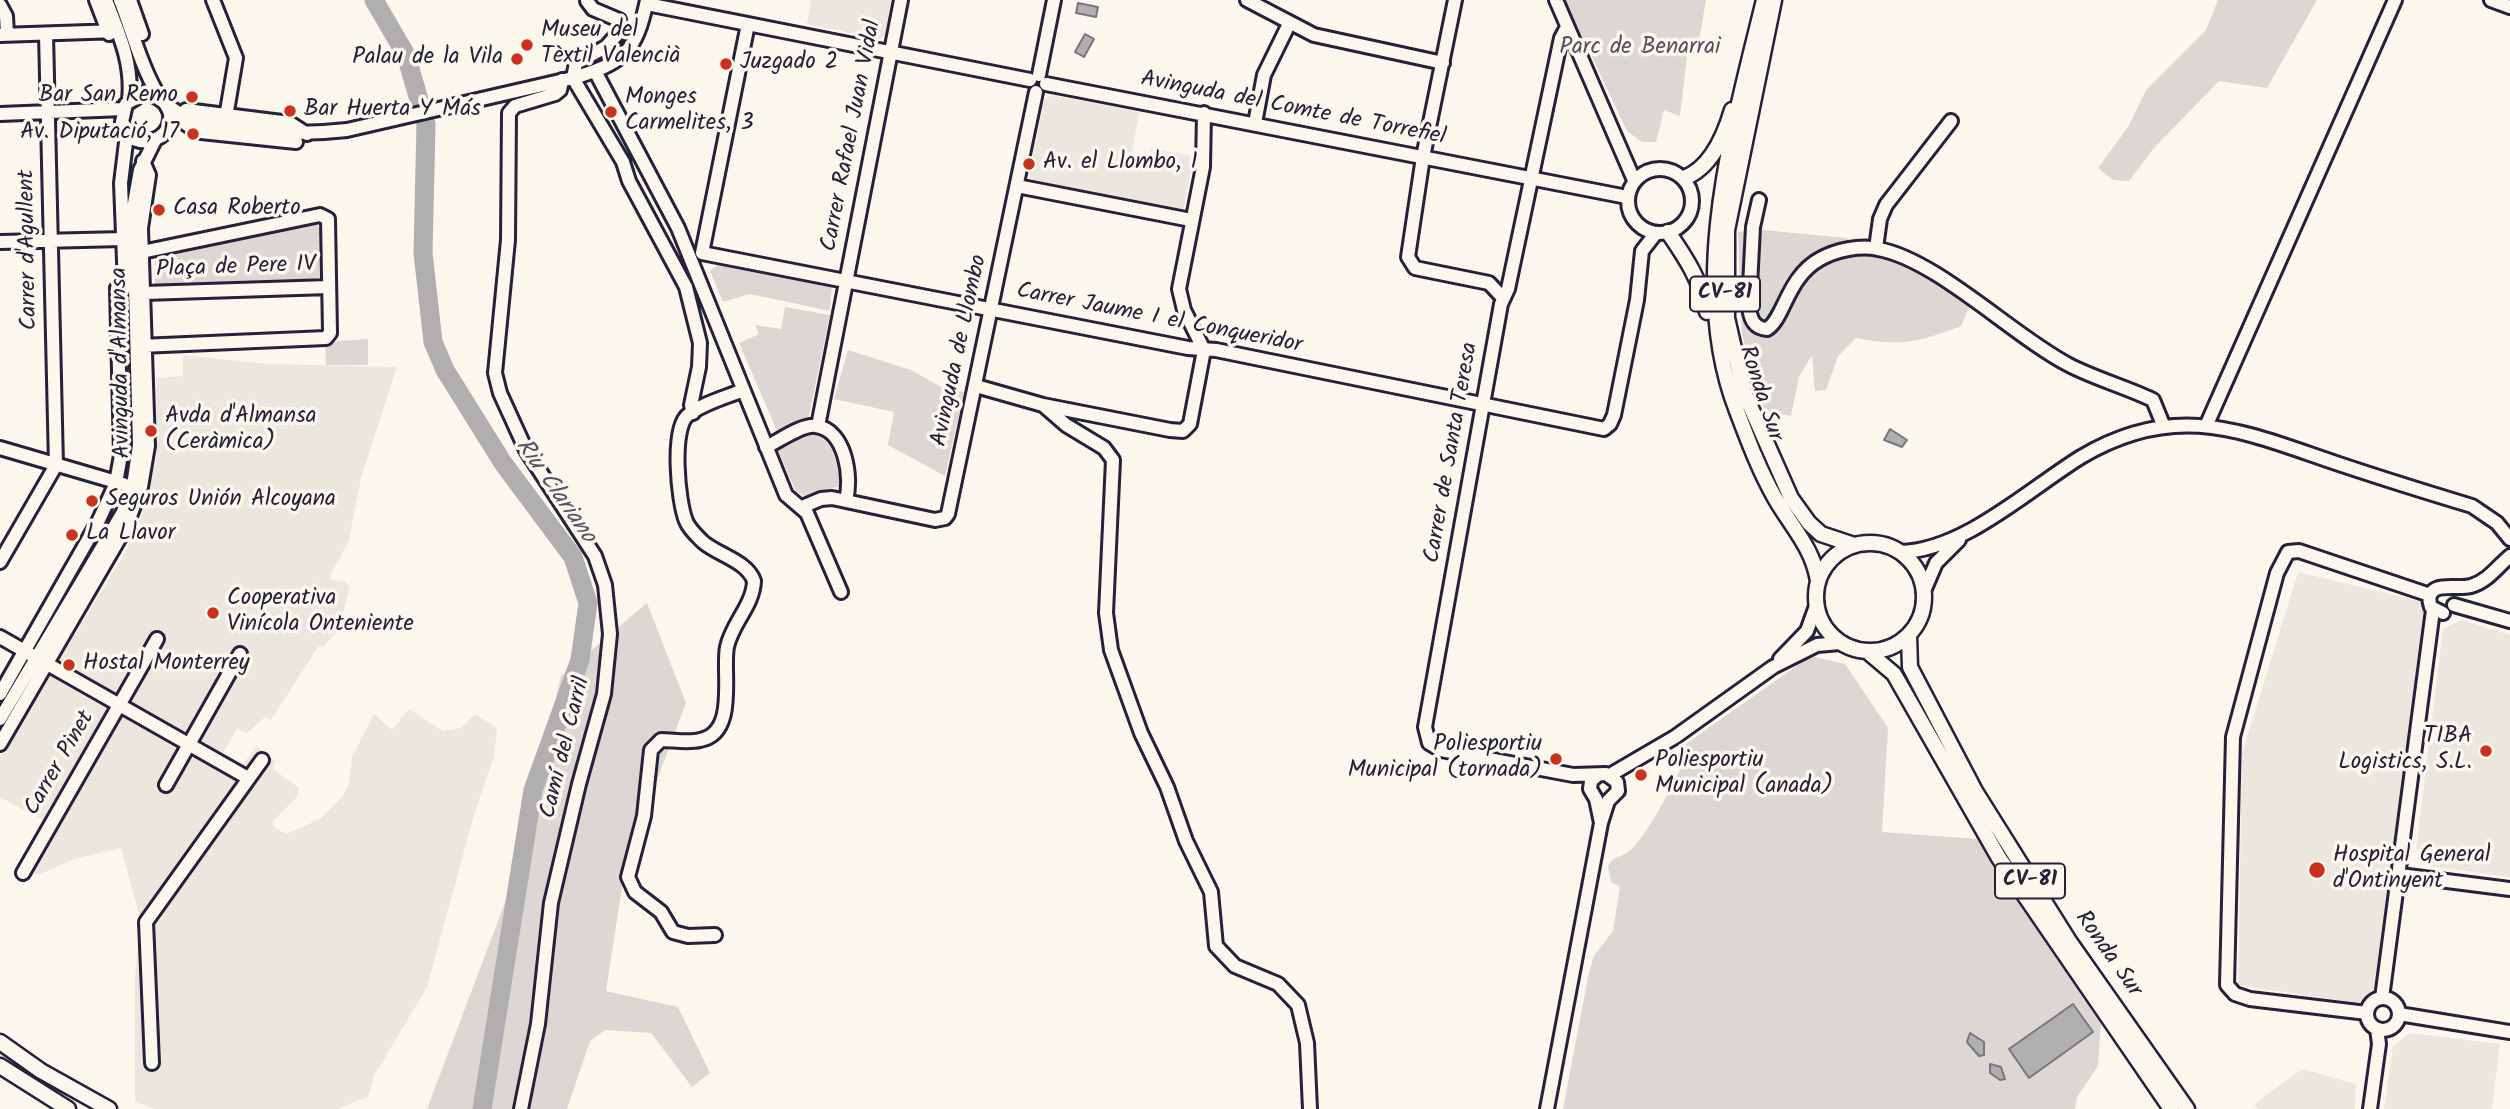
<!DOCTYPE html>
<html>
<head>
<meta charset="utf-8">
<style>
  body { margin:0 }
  canvas { display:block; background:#fbf7ec }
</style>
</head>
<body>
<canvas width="2510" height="1109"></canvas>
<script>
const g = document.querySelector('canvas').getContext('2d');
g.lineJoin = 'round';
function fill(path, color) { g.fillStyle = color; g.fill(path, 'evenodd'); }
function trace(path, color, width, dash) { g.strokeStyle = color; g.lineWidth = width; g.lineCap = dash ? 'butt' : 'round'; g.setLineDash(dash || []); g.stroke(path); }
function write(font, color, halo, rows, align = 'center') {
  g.font = font + ' Kalam,sans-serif'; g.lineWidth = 7; g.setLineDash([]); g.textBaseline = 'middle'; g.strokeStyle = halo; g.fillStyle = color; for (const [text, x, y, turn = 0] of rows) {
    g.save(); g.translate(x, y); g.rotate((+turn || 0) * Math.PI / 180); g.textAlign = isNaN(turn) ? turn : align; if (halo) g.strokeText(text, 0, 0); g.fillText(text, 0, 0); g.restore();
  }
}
fill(new Path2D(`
  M 811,0 L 891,0 L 885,34 L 880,39 L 807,24 Z
  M 1051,95 L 1139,112 L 1132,153 L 1148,156 L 1151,148 L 1194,156 L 1183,212 L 1033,181 L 1029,175 L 1044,100 Z
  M 183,355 L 268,364 L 397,367 L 361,478 L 349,540 L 331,574 L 330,580 L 345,582 L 350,587 L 339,629 L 324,646 L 318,647 L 271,720 L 265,717 L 247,733 L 237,729 L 223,753 L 243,764 L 257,746 L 275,761 L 273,769 L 299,788 L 297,797 L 273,821 L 274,827 L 286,834 L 309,824 L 321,818 L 341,798 L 349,785 L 352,757 L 374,714 L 392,730 L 409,709 L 443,731 L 461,728 L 475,714 L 497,728 L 494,757 L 474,815 L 427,987 L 374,1076 L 369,1096 L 338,1109 L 155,1109 L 135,1102 L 135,980 L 140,918 L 121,848 L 74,859 L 38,875 L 23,864 L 48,823 L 0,797 L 0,757 L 123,556 L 142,515 L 157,455 L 156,378 L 183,376 Z
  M 2298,572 L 2428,603 L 2376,1006 L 2238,985 L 2242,754 Z
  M 2462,620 L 2510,635 L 2510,877 L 2430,866 L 2416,849 L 2443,629 Z
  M 2410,1033 L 2500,1044 L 2492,1109 L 2384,1109 L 2393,1046 Z
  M 2302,1069 L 2356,1084 L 2355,1109 L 2258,1109 L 2254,1104 Z`), '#ebe7df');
fill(new Path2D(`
  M 1565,0 L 1706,0 L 1697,53 L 1687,56 L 1680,116 L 1664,110 L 1656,142 L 1642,142 L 1627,131 Z
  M 2218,0 L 2317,0 L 2267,88 L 2219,81 L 2153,149 L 2129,181 L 2113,180 L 2098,168 L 2128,127 L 2146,90 L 2206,30 Z
  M 309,222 L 316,222 L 323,235 L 322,281 L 155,288 L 155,255 Z
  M 1764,230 L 1846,238 L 1904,264 L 1970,305 L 1961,326 C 1919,342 1902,347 1856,338 L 1838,356 L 1826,390 L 1815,391 L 1812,355 L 1799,377 L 1791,416 L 1765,411 L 1742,335 L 1738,232 Z
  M 720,263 L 832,285 L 830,311 L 750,294 L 723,302 L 710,271 Z
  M 785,307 L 830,315 L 808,420 L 778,433 L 739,343 L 759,334 L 755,325 L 781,329 Z
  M 368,339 L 368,365 L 326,365 L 325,342 Z
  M 848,350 L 911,370 L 943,388 L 964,392 L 945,476 L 888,445 L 894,412 L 834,399 Z
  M 814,433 C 834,444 843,464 840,486 L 804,496 L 796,491 L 777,449 Z
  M 647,603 L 686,703 L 626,862 L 606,991 L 678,1007 L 710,1073 L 692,1087 L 651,1033 L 605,1030 L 590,1041 L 567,1109 L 427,1109 L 512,884 L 561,676 Z
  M 1815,657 L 1845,664 L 1888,728 L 1882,832 L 1977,839 L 2101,1023 L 2098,1066 L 2077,1097 L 2075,1109 L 1563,1109 L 1589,972 L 1594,956 L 1613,931 L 1620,887 L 1611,882 L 1608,866 C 1614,856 1617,859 1625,854 C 1644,844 1672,785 1682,766 L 1679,755 L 1683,746 L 1805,660 Z`), '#dbd8d3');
const water = new Path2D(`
  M 1078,3 L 1098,7 L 1096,17 L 1076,13 Z
  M 1085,34 L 1094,39 L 1084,57 L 1075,52 Z
  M 1890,429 L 1907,440 L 1902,447 L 1884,440 Z
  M 2073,1004 L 2093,1032 L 2029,1078 L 2009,1049 Z
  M 1970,1033 L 1984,1042 L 1984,1055 L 1979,1056 L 1967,1042 Z
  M 1990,1064 L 2001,1067 L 2005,1079 L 2000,1080 L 1990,1073 Z`);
fill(water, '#b1aeb0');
trace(water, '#787681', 2);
trace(new Path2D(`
  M 374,0 L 406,55 L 426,124 L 423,253 L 433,342 L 445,370 L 503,463 L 573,557 L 588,603 L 580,660 L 533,790 L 482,1109`), '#b1aeb0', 19);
const minor = new Path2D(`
  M 96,0 L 109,34
  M 106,0 C 119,34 133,63 129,100
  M 120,0 C 132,29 140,64 156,91 C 161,99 168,105 170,114 C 172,136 151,146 133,139 L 122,122 L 126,104 L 144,93 C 162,95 169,111 186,116 C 237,133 294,136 347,130 L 573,78 C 623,63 636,53 647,0
  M 130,0 L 142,34
  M 213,0 L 236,58 L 226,117
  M 1247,0 L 1314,35 L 1443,63
  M 1455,0 L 1423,157 L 1408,257 L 1415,268 L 1489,283 L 1503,298
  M 1556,0 L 1634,180
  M 2491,0 L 2510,7
  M 587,1 L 593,9 L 619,20 L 621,30 L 606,47 L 576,63 L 573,78 L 623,162 L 629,181 L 686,287 L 700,343 L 699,367 L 691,405 L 693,413
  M 647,4 L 1030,80
  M 0,5 L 6,16 L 7,34
  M 0,35 L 118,31
  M 595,71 L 678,228 L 786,495 L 807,513 L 841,592
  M 1039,75 L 1054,0
  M 1046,84 L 1627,197
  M 186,110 L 290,123 L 307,134
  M 0,114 L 123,109
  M 1255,123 L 1264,75 L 1289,24
  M 187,125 L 201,132 L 296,142
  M1628 201a32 32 0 1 1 64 0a32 32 0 1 1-64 0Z
  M 1017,186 L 1191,220
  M 1759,200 L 1753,227 L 1749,306 C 1750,318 1753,328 1767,329 C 1784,319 1787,277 1820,259 C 1836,250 1860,245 1878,249 C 1936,259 2013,336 2069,365 C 2096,379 2126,387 2153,400 L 2164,427
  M 0,242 L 123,239
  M 1876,248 L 1880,219 L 1886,205 L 1951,121
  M 137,253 L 320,215 L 328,219 L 330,333 L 326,338 L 140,346
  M 702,253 L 1188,348 L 1216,350 L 1604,429 L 1610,424 L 1614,415 L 1637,300 L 1642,251 L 1656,233
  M 702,253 L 748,24
  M 125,287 L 121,183 L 127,134
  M 144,293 L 329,287
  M 976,386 L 1043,405 L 1170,430 L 1183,431 L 1190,424 L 1204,350 L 1184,310 L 1179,289 L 1203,167 L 1204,113
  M 1043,405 L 1066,425 L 1104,448 L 1113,460 L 1106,613 L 1111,650 L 1141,733 L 1167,787 L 1186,841 L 1211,892 L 1216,946 L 1235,966 L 1278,984 L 1298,1005 L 1307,1043 L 1310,1109
  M 2207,424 L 2395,0
  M 818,426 L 901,0
  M 766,447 C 779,441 802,424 816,426 C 846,430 852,478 846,500
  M 0,448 L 123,484
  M 802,507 L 821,499 L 832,498 L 935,520 L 945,518 L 948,514 L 1036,92
  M 1900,552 C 1963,551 2029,489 2081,457 C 2180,398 2248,434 2345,466 C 2387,480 2429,493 2472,506 L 2497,523 L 2510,539
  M 0,562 L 56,465 L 46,34
  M 1924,591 L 1936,563 L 1959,540
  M 2454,605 L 2510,621
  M 2443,613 L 2431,607 C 2429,601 2428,596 2433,591 C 2440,584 2460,589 2471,586 C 2488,581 2497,567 2510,556
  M 0,637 L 248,778
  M 1780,659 L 1807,631 L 1816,606
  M 0,694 L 98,522 L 116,483 L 121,455 L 117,288 L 124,281
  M 0,719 L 123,512 L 134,479 L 139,445 L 133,209 L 140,170 L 155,140
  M 0,744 L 126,527 L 141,487 L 148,446 L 141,228 L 149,175 L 143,161
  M 1598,775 L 1591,781 L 1590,789 L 1596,799 L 1601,823
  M 1610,775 L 1675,737 L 1773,667 L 1817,645 L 1840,643
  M 166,785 L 240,654
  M 23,873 L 157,639
  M 2400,875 L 2510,889
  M 715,935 L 688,936 L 673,932 L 661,912 L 635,892 L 628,877 L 644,816 L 651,750 L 661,740 C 673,740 688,743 700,740 C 738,733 722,672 727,647 C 732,623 753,606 754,581 C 747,561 718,555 703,542 C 697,536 689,529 686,521 C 678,502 671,428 688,415 C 703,403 727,397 743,390
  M 2382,998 L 2433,610
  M2367 1014a16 16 0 1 1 32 0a16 16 0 1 1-32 0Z
  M 2367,1013 L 2250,999 L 2235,994 L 2227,985 L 2233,737 L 2277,573 L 2288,552 L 2299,551 L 2430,595
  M 2399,1014 L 2510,1032
  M 152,1063 L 146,922 L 262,760
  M 521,1109 L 538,1024 L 551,903 L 579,784 L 604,694 L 610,634 L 605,585 L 595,556 L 526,450 L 500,393 L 495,373 L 508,240 L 509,113 L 515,106 L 555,94 L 560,90 L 562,80
  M 1547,1109 L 1601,823 L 1608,801 L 1618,791 L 1617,782 L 1606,774 L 1573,775 L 1441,750 L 1429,743 L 1425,727 L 1501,304 L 1508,289 L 1561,38 L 1567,27
  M 2370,1109 L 2379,1044 L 2377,1029`);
const major = new Path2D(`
  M 1764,0 C 1733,128 1687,283 1737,411 C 1748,440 1759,470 1775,498 C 1791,526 1813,548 1818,581
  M 1774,0 L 1727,230 L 1727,318 L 1744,392 L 1791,498 L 1809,523 L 1821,534 L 1854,545
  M 1684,178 C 1711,168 1724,137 1732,110
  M 1668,232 C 1686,258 1701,281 1707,312
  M1816 597a54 54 0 1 1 108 0a54 54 0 1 1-108 0Z
  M 1909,636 L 1910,667 L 1975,791 L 2069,941 L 2187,1109
  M 1868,652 L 1894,674 L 1999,858 L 2171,1109
  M 0,1042 L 41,1071 L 109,1109
  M 0,1066 L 68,1109`);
trace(minor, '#22223b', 18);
trace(major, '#22223b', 19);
trace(minor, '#fbf7ec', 12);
trace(major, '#fbf7ec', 14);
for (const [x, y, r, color] of [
  [527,45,7,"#c8321e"],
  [517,59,7,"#c8321e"],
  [726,64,7,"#c8321e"],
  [192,97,7,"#c8321e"],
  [290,111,7,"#c8321e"],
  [611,112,7,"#c8321e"],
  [193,134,7,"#c8321e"],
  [1029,164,7,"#c8321e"],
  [159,210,7,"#c8321e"],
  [151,431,7,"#c8321e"],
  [92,501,7,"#c8321e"],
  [72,535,7,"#c8321e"],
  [213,613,7,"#c8321e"],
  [69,665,7,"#c8321e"],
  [2486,751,7,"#c8321e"],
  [1556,759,7,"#c8321e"],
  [1641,775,7,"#c8321e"],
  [2317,870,9,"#c8321e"]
]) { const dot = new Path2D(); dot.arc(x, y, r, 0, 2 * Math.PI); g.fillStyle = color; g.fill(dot); trace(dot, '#fbf7ec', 2.5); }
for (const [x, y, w] of [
  [1725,294,70],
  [2030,881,70]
]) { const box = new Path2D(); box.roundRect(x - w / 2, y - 17.5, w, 35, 5); g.fillStyle = '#fbf7ec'; g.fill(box); trace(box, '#22223b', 2); }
write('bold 21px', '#22223b', null, [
  ["CV-81",1725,294],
  ["CV-81",2030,881]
]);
write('23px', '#22223b', '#fbf7ec', [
  ["Museu del",541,32],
  ["Tèxtil Valencià",541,58],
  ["Palau de la Vila",503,59,"right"],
  ["Juzgado 2",740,64],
  ["Bar San Remo",178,97,"right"],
  ["Monges",625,99],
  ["Carmelites, 3",625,125],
  ["Bar Huerta Y Más",304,111],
  ["Av. Diputació, 17",179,134,"right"],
  ["Av. el Llombo, 1",1043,164],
  ["Casa Roberto",173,210],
  ["Avda d'Almansa",165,418],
  ["(Ceràmica)",165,444],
  ["Seguros Unión Alcoyana",106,501],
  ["La Llavor",86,535],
  ["Cooperativa",227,600],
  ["Vinícola Onteniente",227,626],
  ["Hostal Monterrey",83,665],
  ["TIBA",2472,738,"right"],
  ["Logistics, S.L.",2472,764,"right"],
  ["Poliesportiu",1542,746,"right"],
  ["Municipal (tornada)",1542,772,"right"],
  ["Poliesportiu",1655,762],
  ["Municipal (anada)",1655,788],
  ["Hospital General",2333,857],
  ["d'Ontinyent",2333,883]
], 'left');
write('23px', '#505061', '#fbf7ec', [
  ["Parc de Benarrai",1640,49]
]);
write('23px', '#22223b', '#fbf7ec', [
  ["Avinguda del Comte de Torrefiel",1293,110,11],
  ["Carrer Rafael Juan Vidal",853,136,-79],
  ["Carrer d'Agullent",30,250,-91],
  ["Plaça de Pere IV",236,269,-2],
  ["Carrer Jaume I el Conqueridor",1159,320,11],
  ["Avinguda de Llombo",961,351,-78],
  ["Avinguda d'Almansa",123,363,-91],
  ["Ronda Sur",1759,394,72],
  ["Carrer de Santa Teresa",1453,453,-80],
  ["Camí del Carril",567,748,-76],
  ["Carrer Pinet",61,764,-60],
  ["Ronda Sur",2107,955,55]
]);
write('italic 24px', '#545364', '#fbf7ec', [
  ["Riu Clariano",554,492,55]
]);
</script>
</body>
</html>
